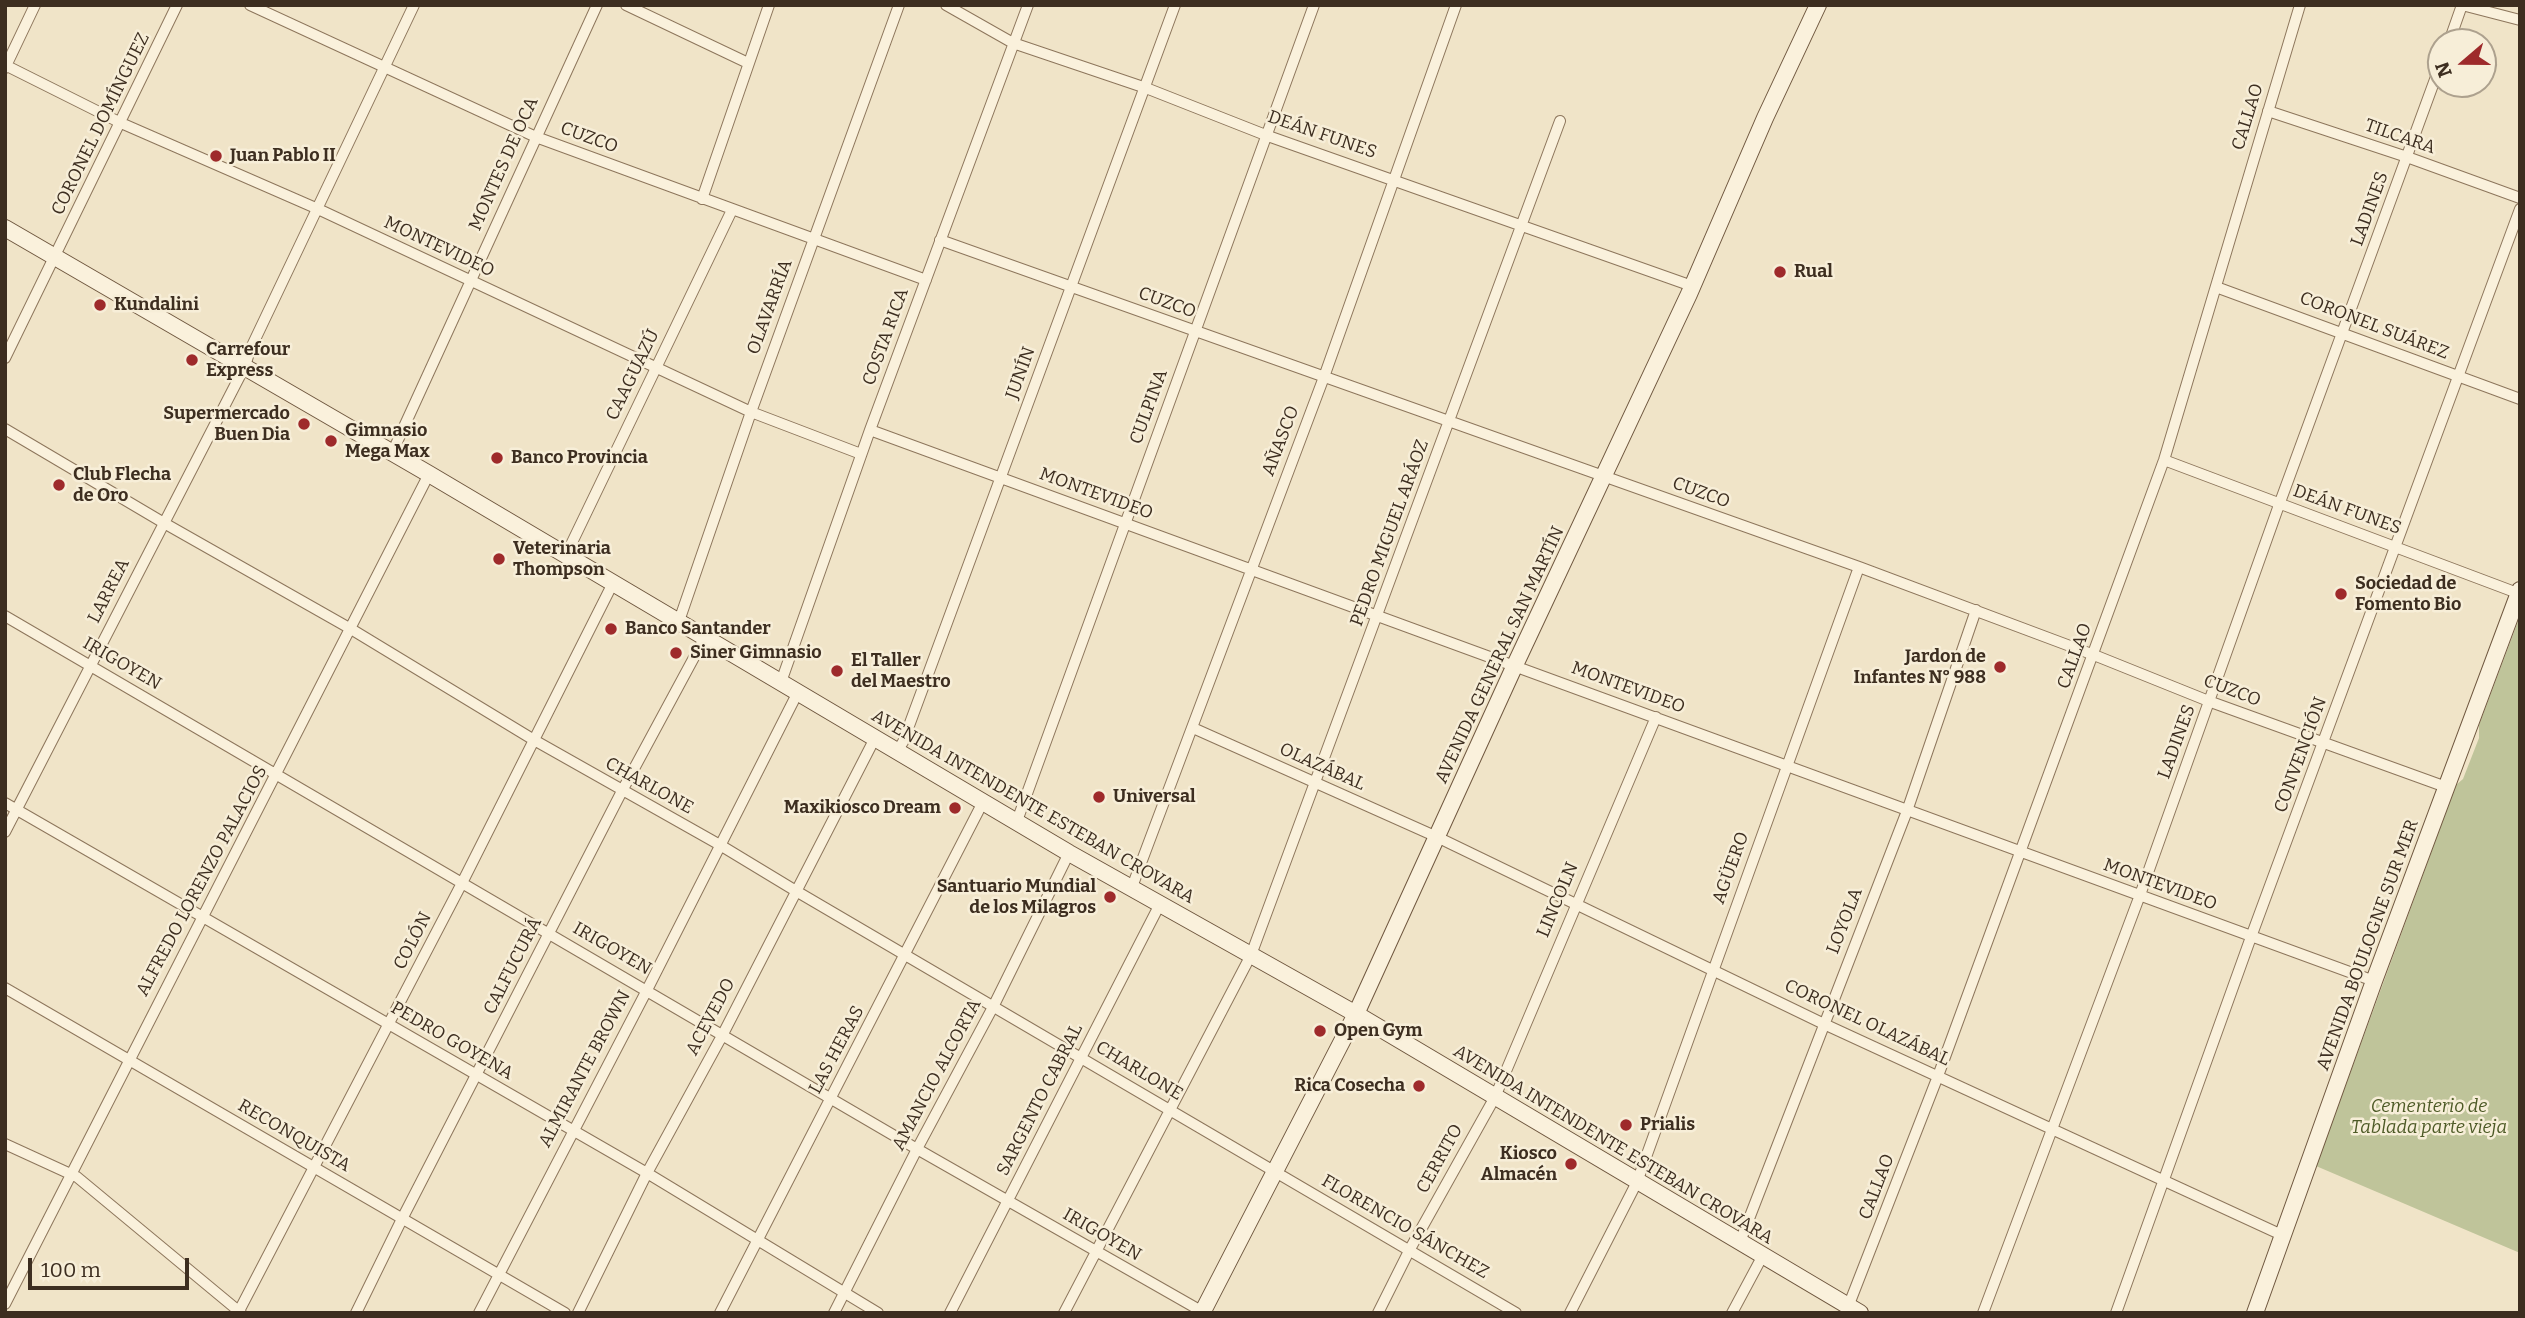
<!DOCTYPE html>
<html>
<head>
<meta charset="utf-8">
<style>
  body { margin:0 }
  #map { position:relative; width:2525px; height:1318px; overflow:hidden; background:#f0e4c8; font-family:Bitter,serif }
  canvas { display:block }
  .frame { position:absolute; inset:0; border:7px solid #3d2e20; pointer-events:none }
  .north { position:absolute; left:2427px; top:28px; width:70px; height:70px; box-sizing:border-box; background:#f7eed8; border:2px solid #ada18e; border-radius:50%; rotate:250deg; font-size:19px; font-weight:700; line-height:28px; text-align:center; color:#3d2e20 }
  .north::after { content:''; display:block; margin:auto; width:24px; height:32px; background:#9e2a2b; clip-path:polygon(50% 0,100% 100%,50% 72%,0 100%) }
  .scale { position:absolute; left:28px; top:1258px; width:161px; height:32px; box-sizing:border-box; border:4px solid #3d2e20; border-top:0; padding-left:9px; font-size:21px; line-height:24px; white-space:nowrap; color:#3d2e20; -webkit-text-stroke:5px #f7eed8; paint-order:stroke }
</style>
</head>
<body>
<div id="map">
<canvas width="2525" height="1318"></canvas>
<div class="frame"></div>
<div class="north">N</div>
<div class="scale">100 m</div>
</div>
<script>
const g = document.querySelector('canvas').getContext('2d');
g.lineJoin = 'round';
function fill(path, color) { g.fillStyle = color; g.fill(path, 'evenodd'); }
function trace(path, color, width, dash) { g.strokeStyle = color; g.lineWidth = width; g.lineCap = dash ? 'butt' : 'round'; g.setLineDash(dash || []); g.stroke(path); }
function write(font, color, halo, rows, align = 'center') {
  g.font = font + ' Bitter,serif'; g.lineWidth = 5; g.setLineDash([]); g.textBaseline = 'middle'; g.strokeStyle = halo; g.fillStyle = color; for (const [text, x, y, turn = 0] of rows) {
    g.save(); g.translate(x, y); g.rotate((+turn || 0) * Math.PI / 180); g.textAlign = isNaN(turn) ? turn : align; if (halo) g.strokeText(text, 0, 0); g.fillText(text, 0, 0); g.restore();
  }
}
fill(new Path2D(`
  M 2520,616 L 2520,1253 L 2316,1166 L 2456,785 L 2463,779 L 2479,738 L 2479,725 Z`), '#bfc49a');
const street = new Path2D(`
  M 250,5 L 536,137 L 926,280
  M 626,5 L 748,63
  M 946,5 L 1013,43 L 1146,88 L 1268,136 L 1692,286
  M 2462,5 L 2520,20
  M 2449,42 L 2462,5
  M 5,65 L 121,123 L 318,209 L 751,412 L 861,454
  M 5,68 L 35,5
  M 2268,111 L 2407,157 L 2520,198
  M 702,199 L 769,5
  M 940,240 L 1859,567 L 2094,655 L 2211,702 L 2446,787
  M 2216,287 L 2520,399
  M 5,358 L 177,5
  M 5,429 L 164,523 L 351,629 L 534,740 L 720,845 L 796,891 L 1516,1313
  M 870,430 L 2374,981
  M 392,453 L 597,5
  M 2164,460 L 2520,594
  M 566,555 L 732,210
  M 5,616 L 917,1149 L 1203,1312
  M 679,621 L 751,412 L 899,5
  M 781,682 L 870,430 L 1028,5
  M 1193,728 L 1437,837 L 1824,1024 L 2284,1236
  M 897,751 L 903,742 L 1175,5
  M 5,803 L 647,1173 L 878,1313
  M 1017,821 L 1314,5
  M 5,832 L 245,366 L 250,350 L 414,5
  M 1132,887 L 1324,377 L 1456,5
  M 5,988 L 565,1313
  M 5,1144 L 77,1177 L 241,1313
  M 1740,1242 L 1907,811 L 1976,610
  M 5,1304 L 429,474
  M 1848,1307 L 1938,1076 L 2164,460 L 2300,5
  M 238,1313 L 462,883 L 613,583
  M 356,1313 L 402,1219 L 622,791 L 705,637
  M 479,1313 L 647,990 L 798,692
  M 578,1313 L 647,1173 L 723,1034 L 875,738
  M 720,1313 L 983,802
  M 834,1313 L 917,1149 L 993,1007 L 1069,853
  M 950,1313 L 1160,904
  M 1064,1313 L 1251,955 L 1560,121
  M 1378,1313 L 1410,1249 L 1495,1097 L 1656,717
  M 1570,1313 L 1637,1182 L 1859,567
  M 1732,1313 L 1762,1257
  M 1983,1313 L 2140,895 L 2279,505 L 2441,63
  M 2116,1313 L 2251,937 L 2520,209`);
const secondary = new Path2D(`
  M 5,228 L 429,474 L 1069,853 L 1356,1014 L 1860,1313
  M 1202,1313 L 1356,1014 L 1515,665 L 1689,294 L 1765,118 L 1818,5
  M 2255,1313 L 2374,981 L 2520,590`);
trace(street, '#8d765c', 12);
trace(secondary, '#6f573f', 18);
trace(street, '#faf1dc', 10);
trace(secondary, '#faf1dc', 16);
for (const [x, y, r, color] of [
  [216,156,7,"#9e2a2b"],
  [1780,272,7,"#9e2a2b"],
  [100,305,7,"#9e2a2b"],
  [192,360,7,"#9e2a2b"],
  [304,424,7,"#9e2a2b"],
  [331,441,7,"#9e2a2b"],
  [497,458,7,"#9e2a2b"],
  [59,485,7,"#9e2a2b"],
  [499,559,7,"#9e2a2b"],
  [2341,594,7,"#9e2a2b"],
  [611,629,7,"#9e2a2b"],
  [676,653,7,"#9e2a2b"],
  [2000,667,7,"#9e2a2b"],
  [837,671,7,"#9e2a2b"],
  [1099,797,7,"#9e2a2b"],
  [955,808,7,"#9e2a2b"],
  [1110,897,7,"#9e2a2b"],
  [1320,1031,7,"#9e2a2b"],
  [1419,1086,7,"#9e2a2b"],
  [1626,1125,7,"#9e2a2b"],
  [1571,1164,7,"#9e2a2b"]
]) { const dot = new Path2D(); dot.arc(x, y, r, 0, 2 * Math.PI); g.fillStyle = color; g.fill(dot); trace(dot, '#f7eed8', 2.5); }
write('18px', '#3d2e20', '#f7eed8', [
  ["CALLAO",2248,117,-73],
  ["CORONEL DOMÍNGUEZ",101,124,-64],
  ["DEÁN FUNES",1322,135,19],
  ["TILCARA",2400,137,19],
  ["CUZCO",589,138,20],
  ["MONTES DE OCA",504,164,-66],
  ["LADINES",2370,209,-70],
  ["MONTEVIDEO",439,247,25],
  ["CUZCO",1167,303,20],
  ["OLAVARRÍA",770,307,-70],
  ["CORONEL SUÁREZ",2374,326,21],
  ["COSTA RICA",886,337,-70],
  ["JUNÍN",1021,373,-70],
  ["CAAGUAZÚ",633,375,-64],
  ["CULPINA",1149,407,-70],
  ["AÑASCO",1281,441,-69],
  ["CUZCO",1701,493,20],
  ["MONTEVIDEO",1096,494,20],
  ["DEÁN FUNES",2347,510,20],
  ["PEDRO MIGUEL ARÁOZ",1390,533,-70],
  ["LARREA",109,591,-63],
  ["AVENIDA GENERAL SAN MARTÍN",1500,655,-65],
  ["CALLAO",2075,656,-70],
  ["IRIGOYEN",122,664,30],
  ["MONTEVIDEO",1628,688,20],
  ["CUZCO",2232,691,21],
  ["LADINES",2177,742,-70],
  ["CONVENCIÓN",2301,755,-70],
  ["OLAZÁBAL",1322,767,24],
  ["CHARLONE",649,786,29],
  ["AVENIDA INTENDENTE ESTEBAN CROVARA",1033,807,30],
  ["AGÜERO",1731,868,-70],
  ["ALFREDO LORENZO PALACIOS",202,881,-62],
  ["MONTEVIDEO",2160,885,20],
  ["LINCOLN",1558,900,-67],
  ["LOYOLA",1845,921,-69],
  ["COLÓN",413,941,-63],
  ["AVENIDA BOULOGNE SUR MER",2368,945,-70],
  ["IRIGOYEN",612,949,30],
  ["CALFUCURÁ",513,966,-63],
  ["ACEVEDO",711,1017,-62],
  ["CORONEL OLAZÁBAL",1867,1023,25],
  ["PEDRO GOYENA",452,1041,30],
  ["LAS HERAS",837,1050,-62],
  ["ALMIRANTE BROWN",585,1069,-62],
  ["CHARLONE",1139,1071,31],
  ["AMANCIO ALCORTA",937,1075,-62],
  ["SARGENTO CABRAL",1040,1100,-63],
  ["RECONQUISTA",294,1136,30],
  ["AVENIDA INTENDENTE ESTEBAN CROVARA",1613,1145,31],
  ["CERRITO",1440,1159,-61],
  ["CALLAO",1877,1187,-69],
  ["FLORENCIO SÁNCHEZ",1405,1227,30],
  ["IRIGOYEN",1102,1235,30]
]);
write('bold 18px', '#3d2e20', '#f7eed8', [
  ["Juan Pablo II",230,156],
  ["Rual",1794,272],
  ["Kundalini",114,305],
  ["Carrefour",206,350],
  ["Express",206,371],
  ["Supermercado",290,414,"right"],
  ["Buen Dia",290,435,"right"],
  ["Gimnasio",345,431],
  ["Mega Max",345,452],
  ["Banco Provincia",511,458],
  ["Club Flecha",73,475],
  ["de Oro",73,496],
  ["Veterinaria",513,549],
  ["Thompson",513,570],
  ["Sociedad de",2355,584],
  ["Fomento Bio",2355,605],
  ["Banco Santander",625,629],
  ["Siner Gimnasio",690,653],
  ["Jardon de",1986,657,"right"],
  ["Infantes N° 988",1986,678,"right"],
  ["El Taller",851,661],
  ["del Maestro",851,682],
  ["Universal",1113,797],
  ["Maxikiosco Dream",941,808,"right"],
  ["Santuario Mundial",1096,887,"right"],
  ["de los Milagros",1096,908,"right"],
  ["Open Gym",1334,1031],
  ["Rica Cosecha",1405,1086,"right"],
  ["Prialis",1640,1125],
  ["Kiosco",1557,1154,"right"],
  ["Almacén",1557,1175,"right"]
], 'left');
write('italic 18px', '#4d5a26', '#f7eed8', [
  ["Cementerio de",2429,1107],
  ["Tablada parte vieja",2429,1128]
]);
</script>
</body>
</html>
